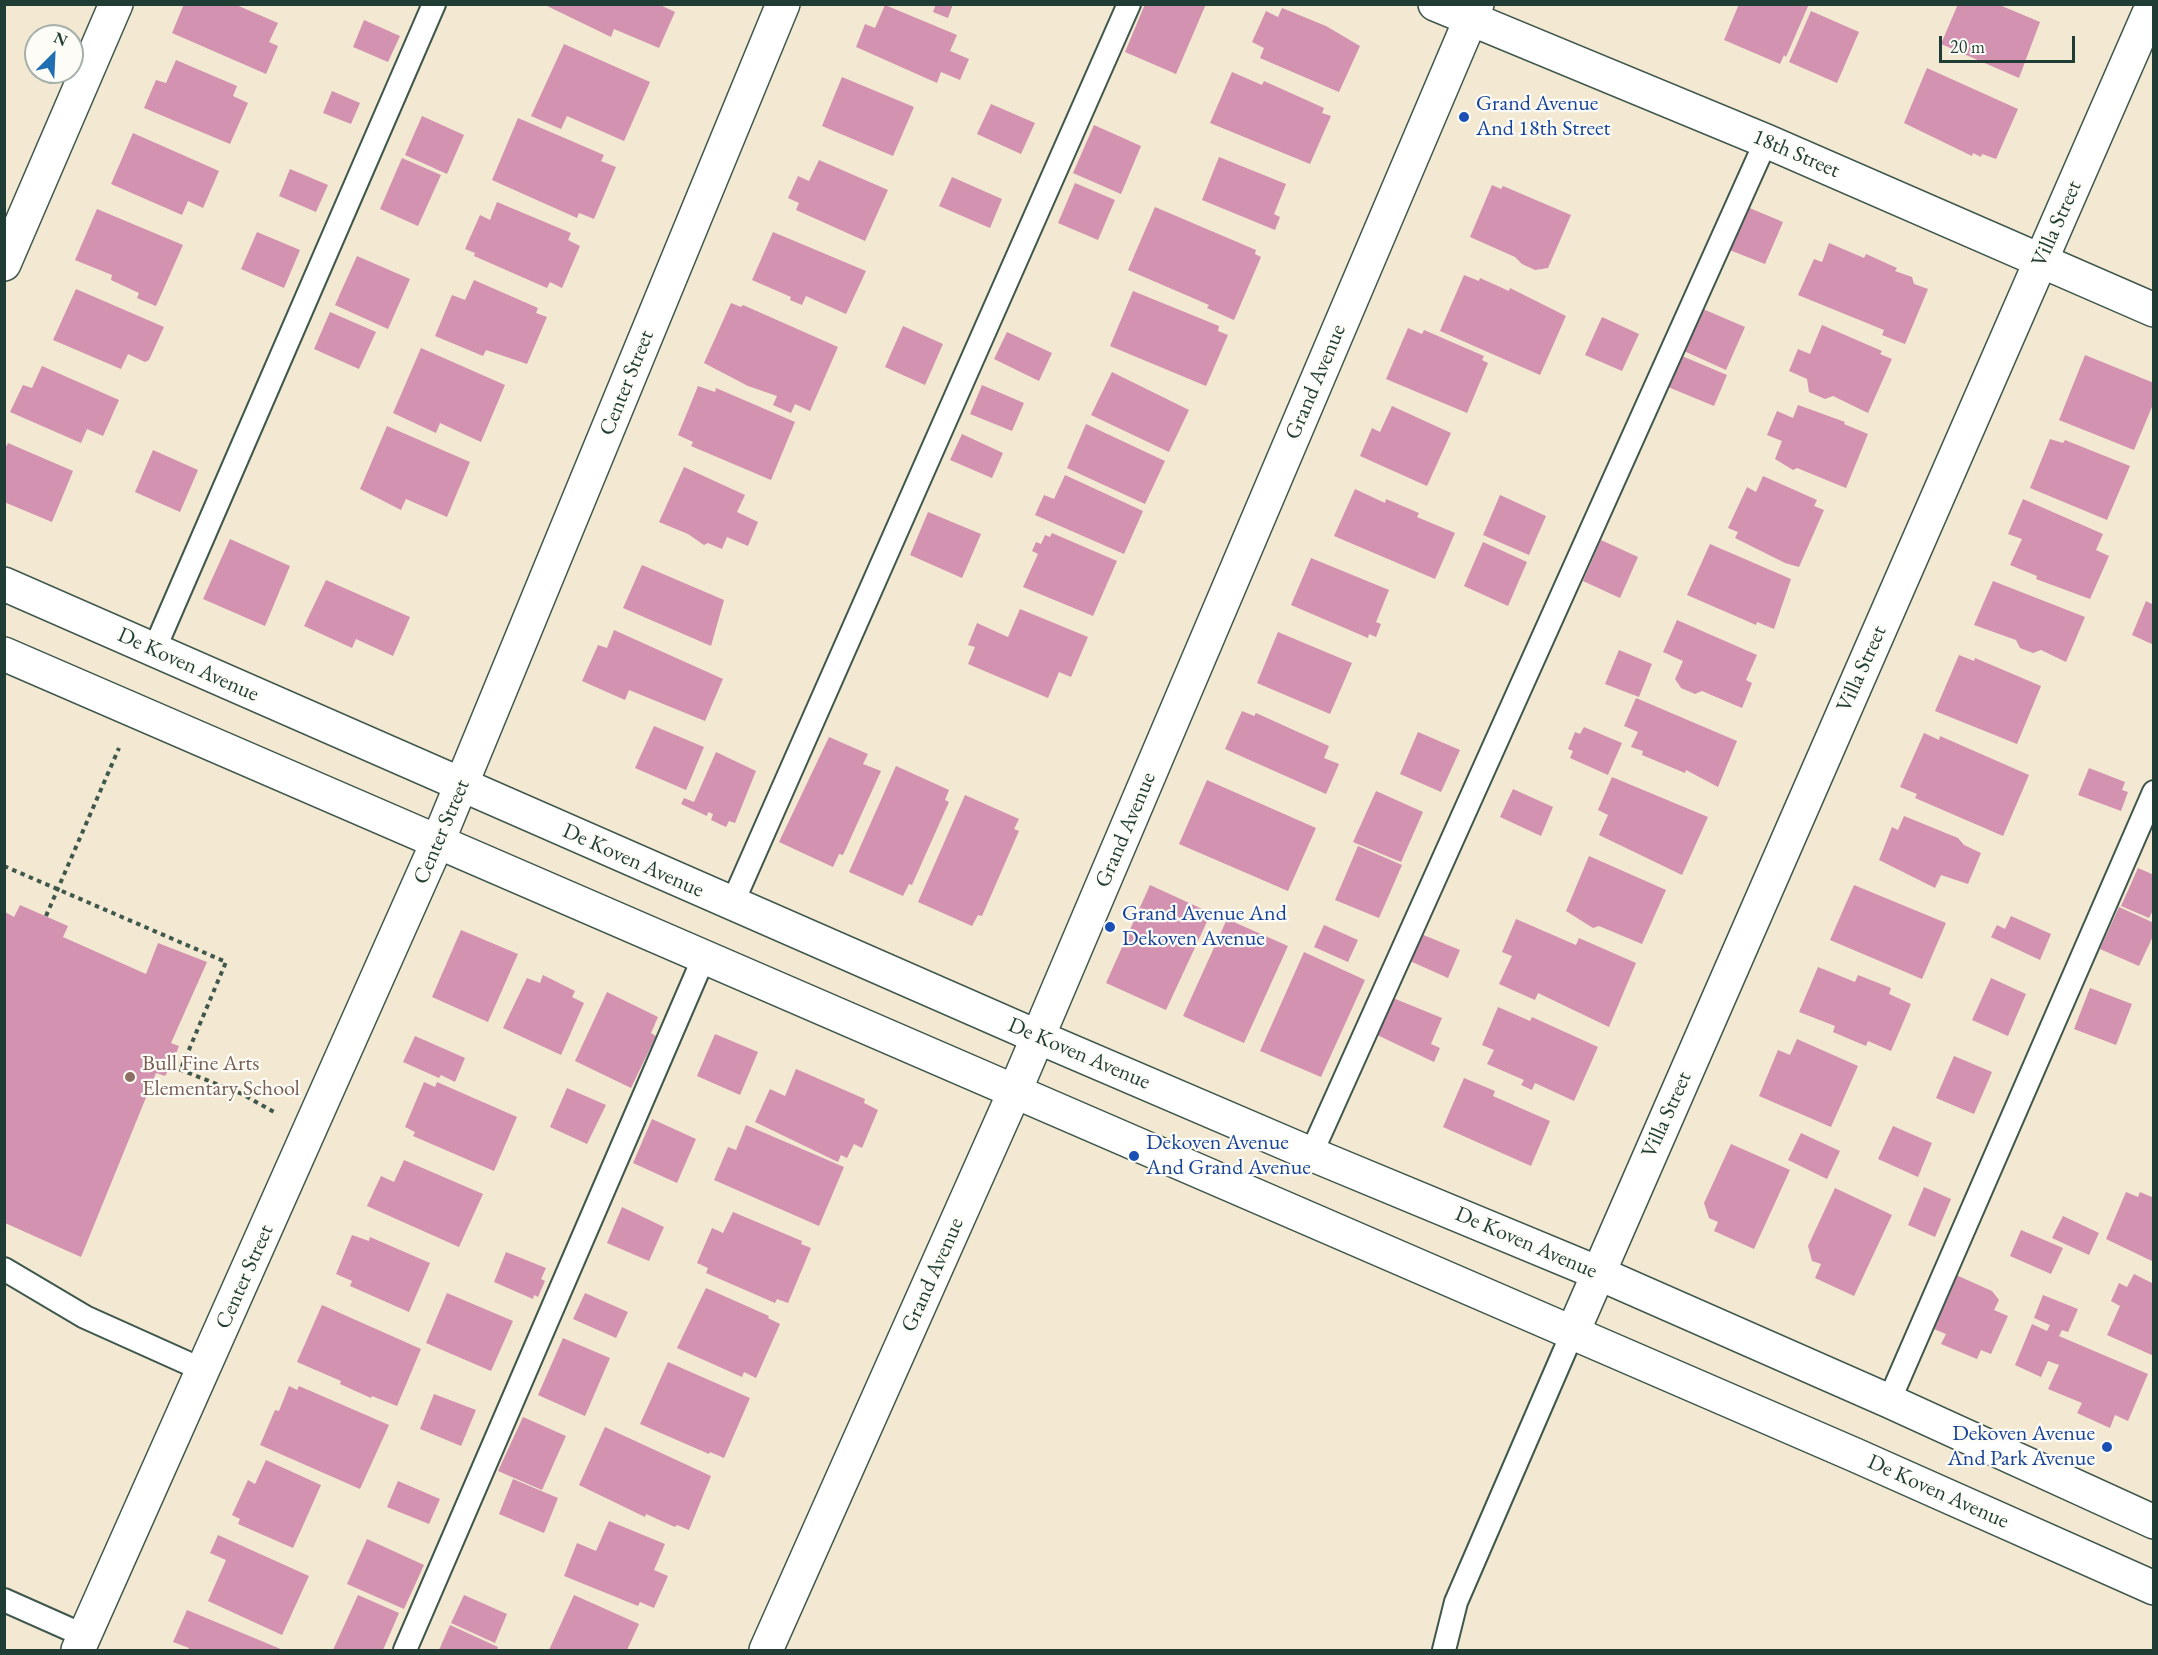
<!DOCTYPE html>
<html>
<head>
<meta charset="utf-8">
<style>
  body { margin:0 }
  #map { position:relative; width:2158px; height:1655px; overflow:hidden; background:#f3e9d2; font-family:"EB Garamond",serif }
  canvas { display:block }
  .frame { position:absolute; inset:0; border:6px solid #1f3d34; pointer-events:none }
  .north { position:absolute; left:24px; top:24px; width:60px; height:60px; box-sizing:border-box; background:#fdfcf7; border:2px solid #a4b0a9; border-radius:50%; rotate:24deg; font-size:16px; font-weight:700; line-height:24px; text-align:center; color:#1f3d34 }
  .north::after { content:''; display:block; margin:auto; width:21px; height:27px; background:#1f6fb2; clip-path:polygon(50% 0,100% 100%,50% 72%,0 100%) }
  .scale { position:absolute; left:1939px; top:36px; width:136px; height:27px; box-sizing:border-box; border:3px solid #1f3d34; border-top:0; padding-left:8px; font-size:18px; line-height:21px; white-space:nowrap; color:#1f3d34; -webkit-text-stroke:4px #fdfcf7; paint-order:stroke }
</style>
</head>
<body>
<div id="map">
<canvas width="2158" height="1655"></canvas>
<div class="frame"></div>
<div class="north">N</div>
<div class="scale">20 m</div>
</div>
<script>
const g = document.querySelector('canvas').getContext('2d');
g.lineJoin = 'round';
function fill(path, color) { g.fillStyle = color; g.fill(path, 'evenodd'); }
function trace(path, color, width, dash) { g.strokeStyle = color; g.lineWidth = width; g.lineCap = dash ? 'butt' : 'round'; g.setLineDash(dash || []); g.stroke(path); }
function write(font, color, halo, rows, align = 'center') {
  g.font = font + ' "EB Garamond",serif'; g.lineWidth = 4.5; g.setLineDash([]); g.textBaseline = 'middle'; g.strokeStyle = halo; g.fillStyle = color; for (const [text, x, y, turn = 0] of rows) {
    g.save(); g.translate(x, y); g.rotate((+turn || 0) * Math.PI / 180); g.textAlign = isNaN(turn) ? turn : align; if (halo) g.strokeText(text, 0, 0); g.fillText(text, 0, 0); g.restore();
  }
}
fill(new Path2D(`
  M 184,4 L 234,4 L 278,23 L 269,42 L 278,46 L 266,74 L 172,33 Z
  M 543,4 L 658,4 L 675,12 L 659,48 L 614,29 L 611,37 Z
  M 936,4 L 953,4 L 948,18 L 933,12 Z
  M 1145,4 L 1206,4 L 1176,74 L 1125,52 Z
  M 1739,4 L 1809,4 L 1786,57 L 1784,55 L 1780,64 L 1724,40 Z
  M 1958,4 L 1997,4 L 2040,22 L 2019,78 L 1941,44 Z
  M 885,5 L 957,35 L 950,51 L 969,59 L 960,80 L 941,72 L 937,83 L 856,47 L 865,24 L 875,28 Z
  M 1282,8 L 1326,26 L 1360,46 L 1339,92 L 1260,58 L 1264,48 L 1252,42 L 1266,11 L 1278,17 Z
  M 1811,11 L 1859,32 L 1837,83 L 1789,62 Z
  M 364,20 L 400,36 L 388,62 L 353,47 Z
  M 564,44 L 650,82 L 624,141 L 567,116 L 561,129 L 531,116 Z
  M 176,60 L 237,86 L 233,96 L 248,103 L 230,144 L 144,108 L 156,80 L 166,83 Z
  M 1927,68 L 2018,109 L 1996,159 L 1982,154 L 1981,157 L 1973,153 L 1972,156 L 1904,123 Z
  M 1232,72 L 1262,85 L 1264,81 L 1324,108 L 1322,113 L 1331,116 L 1310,164 L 1210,123 Z
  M 842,77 L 914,107 L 893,156 L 822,126 Z
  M 332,91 L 360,103 L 351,124 L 323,113 Z
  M 991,104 L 1035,123 L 1021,154 L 977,134 Z
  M 422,116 L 464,135 L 447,174 L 405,155 Z
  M 518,118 L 604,155 L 601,161 L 616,167 L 594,219 L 579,213 L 577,218 L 492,180 Z
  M 1094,125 L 1141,146 L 1121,194 L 1073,173 Z
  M 133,133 L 219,171 L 203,208 L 188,201 L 182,215 L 111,184 Z
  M 1219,157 L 1286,184 L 1274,214 L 1280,217 L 1275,230 L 1202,200 Z
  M 402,158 L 441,175 L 418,226 L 380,209 Z
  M 819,160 L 888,190 L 865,241 L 796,210 L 799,203 L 788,198 L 798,176 L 809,181 Z
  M 290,169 L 328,185 L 316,212 L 279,196 Z
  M 952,177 L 1002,199 L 990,228 L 939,206 Z
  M 1075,183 L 1115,200 L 1098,240 L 1058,223 Z
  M 1492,185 L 1501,189 L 1503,186 L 1571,215 L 1548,268 L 1535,270 L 1522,264 L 1515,257 L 1470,237 Z
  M 497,202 L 571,233 L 568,240 L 580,246 L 562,288 L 550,282 L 547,288 L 474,256 L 475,253 L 465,249 L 480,215 L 490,220 Z
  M 1740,204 L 1783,222 L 1765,264 L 1722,247 Z
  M 1155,207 L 1256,250 L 1255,254 L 1261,257 L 1234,320 L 1207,308 L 1209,305 L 1128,270 Z
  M 97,209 L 183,245 L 156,306 L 137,298 L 139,293 L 111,280 L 112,275 L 75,260 Z
  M 257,232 L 300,250 L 284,288 L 241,269 Z
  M 773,232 L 866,271 L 846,314 L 806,296 L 802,305 L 790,300 L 791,297 L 752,280 Z
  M 1829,243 L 1864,258 L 1866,254 L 1897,268 L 1895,271 L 1912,277 L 1914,284 L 1928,289 L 1905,344 L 1882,335 L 1884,330 L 1798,295 L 1814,259 L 1822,262 Z
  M 357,256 L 410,279 L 388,329 L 335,305 Z
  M 1464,275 L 1479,281 L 1480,278 L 1509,291 L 1510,288 L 1566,316 L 1540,375 L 1440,331 Z
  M 474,280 L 538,308 L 536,313 L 547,317 L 527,364 L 486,350 L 483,356 L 435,336 L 452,295 L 465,300 Z
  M 76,289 L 164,327 L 149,360 L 145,362 L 128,354 L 121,369 L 53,340 Z
  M 1133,291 L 1219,326 L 1218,331 L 1228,335 L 1206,386 L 1110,346 Z
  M 731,303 L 741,307 L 743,305 L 838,347 L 810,411 L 795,404 L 791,413 L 773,405 L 777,396 L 748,386 L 704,363 Z
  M 1703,309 L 1745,327 L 1726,370 L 1684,351 Z
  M 330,312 L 376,332 L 359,369 L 314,349 Z
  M 1602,317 L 1639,334 L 1622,371 L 1585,355 Z
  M 1822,325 L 1882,351 L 1880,354 L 1892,359 L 1868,413 L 1833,396 L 1825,399 L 1809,392 L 1807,379 L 1789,371 L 1798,349 L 1810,354 Z
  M 903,326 L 943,344 L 925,385 L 885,367 Z
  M 1408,328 L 1422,334 L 1424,330 L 1484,356 L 1482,360 L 1488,363 L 1467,413 L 1386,379 Z
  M 1007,332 L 1052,353 L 1039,381 L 994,359 Z
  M 421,348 L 505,385 L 481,442 L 440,423 L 436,433 L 393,413 Z
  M 2085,355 L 2154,383 L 2154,402 L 2134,450 L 2059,420 Z
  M 1682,356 L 1727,375 L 1714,406 L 1668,387 Z
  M 42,366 L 119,400 L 103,436 L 87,429 L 81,443 L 10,412 L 23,385 L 32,388 Z
  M 1112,372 L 1189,410 L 1169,452 L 1091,415 Z
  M 982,385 L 1024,403 L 1012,431 L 970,414 Z
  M 698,386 L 715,392 L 716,388 L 795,422 L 771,480 L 691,446 L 693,442 L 678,435 Z
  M 1798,405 L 1845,422 L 1844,424 L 1868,434 L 1846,488 L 1797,468 L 1793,470 L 1775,459 L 1782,441 L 1767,435 L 1777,411 L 1793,418 Z
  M 1392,406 L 1451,433 L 1427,486 L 1360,456 L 1372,428 L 1380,432 Z
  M 1086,424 L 1165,461 L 1145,504 L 1067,468 Z
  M 387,426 L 470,462 L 447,517 L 406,499 L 401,510 L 360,489 Z
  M 962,434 L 1003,453 L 992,478 L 950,460 Z
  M 2050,439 L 2063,443 L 2065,440 L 2130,466 L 2107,520 L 2030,488 Z
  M 8,443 L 73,471 L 52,522 L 4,502 L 4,451 Z
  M 153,450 L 198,470 L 180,512 L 135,492 Z
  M 684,467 L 745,495 L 737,512 L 758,522 L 748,546 L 727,537 L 722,549 L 708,543 L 704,545 L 688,534 L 659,522 Z
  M 1065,475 L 1143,511 L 1124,554 L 1035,515 L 1044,495 L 1054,499 Z
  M 1763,476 L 1817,500 L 1814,506 L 1824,510 L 1799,567 L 1785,563 L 1735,538 L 1738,532 L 1728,528 L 1747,487 L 1756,492 Z
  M 1355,489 L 1385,503 L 1386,499 L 1419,513 L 1417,517 L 1455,533 L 1435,579 L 1334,536 Z
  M 1500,495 L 1546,516 L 1529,555 L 1483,535 Z
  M 2023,499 L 2103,534 L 2096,550 L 2109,556 L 2090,599 L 2036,579 L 2037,576 L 2010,565 L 2022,539 L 2008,534 Z
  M 928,512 L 981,534 L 962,578 L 910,555 Z
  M 1052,533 L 1117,561 L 1093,616 L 1023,587 L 1038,554 L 1032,551 L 1036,542 L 1041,544 L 1045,535 L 1050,537 Z
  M 230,539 L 290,566 L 265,626 L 203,599 Z
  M 1601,540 L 1638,557 L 1620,598 L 1583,581 Z
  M 1483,542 L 1527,562 L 1508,606 L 1464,586 Z
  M 1710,544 L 1791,579 L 1774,629 L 1757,622 L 1756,625 L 1687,595 Z
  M 1311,558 L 1389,590 L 1376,622 L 1381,624 L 1376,637 L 1369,634 L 1368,638 L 1291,605 Z
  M 642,565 L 724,600 L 711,646 L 623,608 Z
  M 326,580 L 410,617 L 393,656 L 356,639 L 352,648 L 304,626 Z
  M 1993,581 L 2085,617 L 2066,662 L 2041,650 L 2033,653 L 2020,648 L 2016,640 L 1974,625 Z
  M 2146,601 L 2154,605 L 2154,645 L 2132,635 Z
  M 1020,609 L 1088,637 L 1071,677 L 1059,672 L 1048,698 L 968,664 L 975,647 L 968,645 L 977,623 L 1008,637 Z
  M 1677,620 L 1757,655 L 1746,680 L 1752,683 L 1742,708 L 1702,691 L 1695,694 L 1681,688 L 1675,679 L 1683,661 L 1663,652 Z
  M 614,630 L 723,679 L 705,721 L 629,690 L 625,700 L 582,681 L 598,645 L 607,648 Z
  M 1278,632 L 1352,663 L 1330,714 L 1257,683 Z
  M 1619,650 L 1652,664 L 1639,697 L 1605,684 Z
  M 1959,655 L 1974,661 L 1975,658 L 2041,686 L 2017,744 L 1935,711 Z
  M 1636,698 L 1737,741 L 1718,787 L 1686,770 L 1685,773 L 1642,755 L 1643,751 L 1631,747 L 1638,732 L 1624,726 Z
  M 1242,711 L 1254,716 L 1256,713 L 1329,746 L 1324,758 L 1339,764 L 1326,794 L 1225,749 Z
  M 654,726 L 704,747 L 686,790 L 635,768 Z
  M 1584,727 L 1622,743 L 1608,775 L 1570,758 L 1573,751 L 1568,749 L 1575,732 L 1580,734 Z
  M 1418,732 L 1460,750 L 1441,792 L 1400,774 Z
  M 1924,733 L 1939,740 L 1940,736 L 2029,775 L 2003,836 L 1915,798 L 1917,794 L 1900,787 Z
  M 829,737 L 868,754 L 863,764 L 881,771 L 843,855 L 839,854 L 833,867 L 779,842 Z
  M 716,752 L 756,771 L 735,823 L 729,821 L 726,827 L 711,820 L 713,814 L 708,812 L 707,816 L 681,804 L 684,798 L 694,802 Z
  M 896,766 L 949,790 L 945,800 L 949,802 L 912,885 L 909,884 L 903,896 L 849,872 Z
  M 2089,768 L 2125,782 L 2122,790 L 2128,792 L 2121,811 L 2078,795 Z
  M 1612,777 L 1708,817 L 1682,875 L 1599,835 L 1608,815 L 1598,810 Z
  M 1207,780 L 1316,828 L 1288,891 L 1179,844 Z
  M 1513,789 L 1553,807 L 1541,836 L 1500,817 Z
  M 1376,791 L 1423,812 L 1401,862 L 1353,842 Z
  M 965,795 L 1019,819 L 1014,829 L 1019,831 L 982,916 L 978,915 L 972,926 L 918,902 Z
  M 1904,816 L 1958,838 L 1964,845 L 1981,853 L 1968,884 L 1941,875 L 1935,888 L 1879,860 L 1892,827 L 1898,830 Z
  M 1358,846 L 1402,865 L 1379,918 L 1335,900 Z
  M 1589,856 L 1666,890 L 1642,944 L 1599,926 L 1593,928 L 1566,911 Z
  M 2138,868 L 2154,875 L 2154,908 L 2149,918 L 2121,906 Z
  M 1150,885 L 1211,913 L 1166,1010 L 1106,983 Z
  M 1854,885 L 1946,923 L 1922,979 L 1830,940 Z
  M 20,905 L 68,926 L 63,937 L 146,974 L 158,943 L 207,962 L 171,1043 L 179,1046 L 171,1066 L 165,1076 L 156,1073 L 81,1257 L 5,1223 L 5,912 L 14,917 Z
  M 2119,907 L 2154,923 L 2154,934 L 2139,966 L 2100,949 Z
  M 2011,916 L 2051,934 L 2040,960 L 1991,937 L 1997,925 L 2005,929 Z
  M 1227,919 L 1288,946 L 1244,1043 L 1183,1016 Z
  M 1516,919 L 1576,945 L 1579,938 L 1636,963 L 1609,1027 L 1538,993 L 1535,1000 L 1499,984 L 1512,956 L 1502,952 Z
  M 1324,925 L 1358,940 L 1348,962 L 1314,947 Z
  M 461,930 L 518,954 L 488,1022 L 432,997 Z
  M 1421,934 L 1460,950 L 1448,978 L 1410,961 Z
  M 1304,952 L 1365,980 L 1321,1077 L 1260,1051 Z
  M 1818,967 L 1855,982 L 1858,975 L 1891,988 L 1889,994 L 1911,1004 L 1891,1051 L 1868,1041 L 1866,1046 L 1833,1032 L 1835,1026 L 1799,1012 Z
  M 543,975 L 575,991 L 572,997 L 584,1003 L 561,1055 L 503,1028 L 527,978 L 540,983 Z
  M 1991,978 L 2026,994 L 2008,1036 L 1972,1020 Z
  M 2090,988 L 2132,1004 L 2116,1045 L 2074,1029 Z
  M 607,992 L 658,1017 L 651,1033 L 656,1036 L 631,1088 L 575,1061 Z
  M 1388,996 L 1442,1018 L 1431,1044 L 1440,1048 L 1434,1062 L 1373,1033 Z
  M 1498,1007 L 1530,1021 L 1532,1017 L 1598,1047 L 1574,1101 L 1535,1083 L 1532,1090 L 1521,1085 L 1524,1080 L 1487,1064 L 1494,1050 L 1482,1045 Z
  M 715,1034 L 758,1052 L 740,1095 L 697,1076 Z
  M 415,1036 L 465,1058 L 455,1082 L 441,1075 L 439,1078 L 403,1062 Z
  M 1797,1039 L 1858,1066 L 1831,1127 L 1759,1096 L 1778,1050 L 1790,1055 Z
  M 1954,1056 L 1992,1072 L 1974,1114 L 1936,1098 Z
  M 796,1069 L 865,1099 L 864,1103 L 878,1110 L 862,1148 L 854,1144 L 847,1158 L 841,1155 L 838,1162 L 755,1122 L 770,1089 L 785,1096 Z
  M 1464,1078 L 1495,1091 L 1493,1096 L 1550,1121 L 1531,1166 L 1443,1127 Z
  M 424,1082 L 435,1087 L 437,1082 L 517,1117 L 494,1171 L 413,1136 L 415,1132 L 405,1127 Z
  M 567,1088 L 606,1105 L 587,1144 L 550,1127 Z
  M 652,1119 L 696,1139 L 677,1183 L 633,1163 Z
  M 746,1125 L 844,1167 L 819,1226 L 714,1180 L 728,1147 L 736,1150 Z
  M 1893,1126 L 1932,1143 L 1918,1177 L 1878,1159 Z
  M 1801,1133 L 1840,1151 L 1827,1179 L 1788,1160 Z
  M 1731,1144 L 1790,1170 L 1754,1249 L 1714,1231 L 1718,1222 L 1709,1218 L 1704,1203 Z
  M 404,1160 L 483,1194 L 459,1247 L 367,1206 L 381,1176 L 394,1182 Z
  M 1924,1187 L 1951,1199 L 1935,1237 L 1908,1225 Z
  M 1835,1188 L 1892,1215 L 1854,1296 L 1815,1278 L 1821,1264 L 1812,1261 L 1808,1246 Z
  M 2126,1192 L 2138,1197 L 2140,1192 L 2154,1198 L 2154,1262 L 2106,1239 Z
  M 622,1207 L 664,1227 L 649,1261 L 607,1243 Z
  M 733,1212 L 802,1241 L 801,1244 L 811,1248 L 788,1303 L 777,1299 L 775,1303 L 706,1273 L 708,1268 L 697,1263 L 712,1228 L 723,1233 Z
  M 2063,1216 L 2099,1233 L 2089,1255 L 2052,1238 Z
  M 2021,1230 L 2063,1248 L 2051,1274 L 2010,1256 Z
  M 352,1235 L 369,1241 L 370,1237 L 430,1263 L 409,1312 L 350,1286 L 352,1281 L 336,1274 Z
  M 506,1252 L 546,1268 L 541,1279 L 545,1281 L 538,1297 L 534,1295 L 533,1299 L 494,1282 Z
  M 2134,1274 L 2154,1284 L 2154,1356 L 2107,1335 L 2120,1306 L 2111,1301 L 2119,1283 L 2127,1287 Z
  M 1956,1275 L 1992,1291 L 1999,1300 L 1994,1310 L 2008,1316 L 1991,1354 L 1981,1350 L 1977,1359 L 1941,1344 L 1946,1334 L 1929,1327 L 1949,1281 L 1953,1283 Z
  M 706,1288 L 769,1316 L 768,1318 L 780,1324 L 756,1378 L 744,1372 L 742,1377 L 677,1348 Z
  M 447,1293 L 513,1321 L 491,1371 L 426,1343 Z
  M 585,1293 L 628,1312 L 616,1338 L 573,1319 Z
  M 2043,1295 L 2078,1309 L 2068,1332 L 2062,1330 L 2059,1336 L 2148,1374 L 2128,1421 L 2115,1415 L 2110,1428 L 2077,1413 L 2082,1403 L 2048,1389 L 2059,1365 L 2048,1361 L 2041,1377 L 2015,1365 L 2032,1324 L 2047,1331 L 2050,1325 L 2034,1318 Z
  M 322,1305 L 421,1349 L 397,1406 L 372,1396 L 371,1398 L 340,1384 L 341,1381 L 297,1362 Z
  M 563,1338 L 610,1358 L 585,1416 L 538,1395 Z
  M 668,1362 L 750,1398 L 724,1458 L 710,1452 L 709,1454 L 640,1424 Z
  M 289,1386 L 297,1390 L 299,1386 L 389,1425 L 360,1489 L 260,1445 L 275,1410 L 279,1411 Z
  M 434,1394 L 476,1410 L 461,1446 L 420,1429 Z
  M 523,1417 L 566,1436 L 542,1490 L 498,1471 Z
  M 605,1427 L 711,1476 L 689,1530 L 677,1525 L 675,1527 L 646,1514 L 645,1517 L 579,1485 Z
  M 266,1460 L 321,1485 L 293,1548 L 238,1524 L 240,1519 L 232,1515 L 248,1480 L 255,1484 Z
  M 513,1479 L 558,1498 L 544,1533 L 499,1514 Z
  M 398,1481 L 440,1499 L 429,1524 L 387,1507 Z
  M 609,1521 L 665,1544 L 654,1570 L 668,1576 L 654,1608 L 640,1602 L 638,1606 L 564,1576 L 577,1543 L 596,1551 Z
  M 218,1535 L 309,1576 L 282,1635 L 208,1601 L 226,1560 L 210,1553 Z
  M 367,1539 L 424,1565 L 404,1609 L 347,1584 Z
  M 358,1595 L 399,1613 L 383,1650 L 333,1650 Z
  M 464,1595 L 507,1614 L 495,1643 L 451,1623 Z
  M 574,1595 L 639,1624 L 627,1650 L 549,1650 Z
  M 187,1610 L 283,1650 L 188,1650 L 189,1648 L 173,1642 Z
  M 450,1625 L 498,1647 L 497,1650 L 439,1650 Z`), '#d292b0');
const lane = new Path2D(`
  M 154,650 L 434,4
  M 732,904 L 1129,4
  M 1311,1154 L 1766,141
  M 4,1269 L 85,1317 L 203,1370
  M 1889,1401 L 2154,792
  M 4,1600 L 85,1636
  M 405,1650 L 704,957
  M 1444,1650 L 1456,1602 L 1572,1334`);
const street = new Path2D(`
  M 1435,4 L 1766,141 L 2154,310
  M 4,264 L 116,4
  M 1572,1334 L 2153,4
  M 78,1650 L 438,841 L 783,4
  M 766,1650 L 1014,1093 L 1477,4`);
const secondary = new Path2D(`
  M 4,584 L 1038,1037 L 1311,1154 L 1598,1273 L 1889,1401 L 2154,1522
  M 4,654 L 1855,1455 L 2154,1588`);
trace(lane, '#3f574c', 26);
trace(street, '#3f574c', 36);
trace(secondary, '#3f574c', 36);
trace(new Path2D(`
  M 4,866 L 226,962 L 180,1071
  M 46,916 L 119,748
  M 171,1066 L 242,1094 L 274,1112`), '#3f574c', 4, [4.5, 4.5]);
trace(lane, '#fff', 22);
trace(street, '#fff', 33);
trace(secondary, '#fff', 33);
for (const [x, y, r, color] of [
  [1464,117,6,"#1a4fb4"],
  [1110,927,6,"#1a4fb4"],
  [130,1077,6,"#8d6e63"],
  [1134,1156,6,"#1a4fb4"],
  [2107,1447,6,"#1a4fb4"]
]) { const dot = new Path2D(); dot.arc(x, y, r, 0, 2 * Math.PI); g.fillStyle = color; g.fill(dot); trace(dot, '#fdfcf7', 2); }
write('22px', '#164399', '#fdfcf7', [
  ["Grand Avenue",1476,104],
  ["And 18th Street",1476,129],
  ["Grand Avenue And",1122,914],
  ["Dekoven Avenue",1122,939],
  ["Dekoven Avenue",1146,1143],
  ["And Grand Avenue",1146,1168],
  ["Dekoven Avenue",2095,1434,"right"],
  ["And Park Avenue",2095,1459,"right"]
], 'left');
write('22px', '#1f3d34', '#fdfcf7', [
  ["18th Street",1796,154,23],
  ["Villa Street",2057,224,-66],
  ["Grand Avenue",1316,382,-67],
  ["Center Street",627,383,-68],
  ["De Koven Avenue",188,665,24],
  ["Villa Street",1862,669,-66],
  ["Grand Avenue",1126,830,-67],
  ["Center Street",442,832,-67],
  ["De Koven Avenue",633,861,24],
  ["De Koven Avenue",1079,1054,23],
  ["Villa Street",1667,1115,-66],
  ["De Koven Avenue",1526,1243,23],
  ["Grand Avenue",933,1275,-66],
  ["Center Street",245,1277,-66],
  ["De Koven Avenue",1938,1492,24]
]);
write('22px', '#785e54', '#fdfcf7', [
  ["Bull Fine Arts",142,1064],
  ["Elementary School",142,1089]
], 'left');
</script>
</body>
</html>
